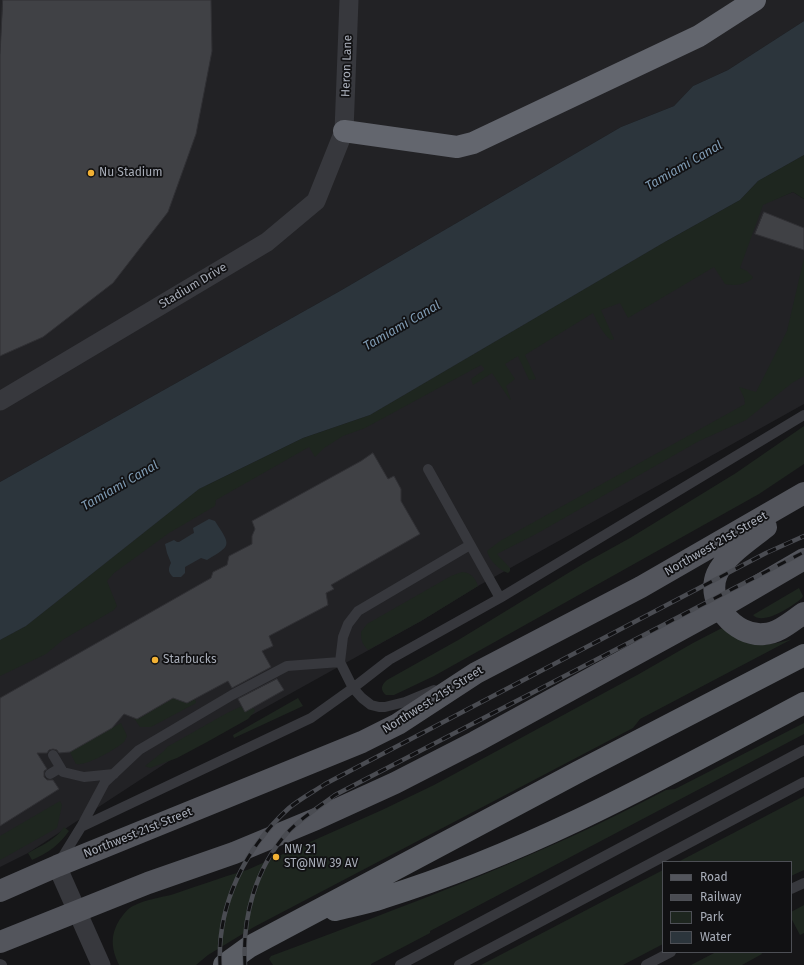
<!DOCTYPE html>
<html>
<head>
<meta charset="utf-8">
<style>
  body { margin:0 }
  #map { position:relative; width:804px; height:965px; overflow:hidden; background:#161618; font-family:"Fira Sans",sans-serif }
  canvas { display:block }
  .legend { position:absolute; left:662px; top:861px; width:130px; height:92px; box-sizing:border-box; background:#111113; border:1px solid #4d4f55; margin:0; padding:5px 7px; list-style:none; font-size:12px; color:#a8adb8 }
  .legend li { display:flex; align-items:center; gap:8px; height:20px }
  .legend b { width:20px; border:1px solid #4d4f55 }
</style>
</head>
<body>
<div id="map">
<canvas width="804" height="965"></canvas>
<ul class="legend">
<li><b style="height:5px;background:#53555c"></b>Road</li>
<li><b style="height:5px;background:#4a4c52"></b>Railway</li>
<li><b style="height:11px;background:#1e261f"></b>Park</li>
<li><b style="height:11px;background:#2c353c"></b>Water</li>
</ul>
</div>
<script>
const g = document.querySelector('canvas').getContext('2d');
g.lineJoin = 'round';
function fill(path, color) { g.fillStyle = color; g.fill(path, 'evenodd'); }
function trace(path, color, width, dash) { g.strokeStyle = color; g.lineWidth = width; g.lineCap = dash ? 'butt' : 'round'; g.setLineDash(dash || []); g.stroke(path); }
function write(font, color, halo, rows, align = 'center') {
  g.font = font + ' "Fira Sans",sans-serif'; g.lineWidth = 3.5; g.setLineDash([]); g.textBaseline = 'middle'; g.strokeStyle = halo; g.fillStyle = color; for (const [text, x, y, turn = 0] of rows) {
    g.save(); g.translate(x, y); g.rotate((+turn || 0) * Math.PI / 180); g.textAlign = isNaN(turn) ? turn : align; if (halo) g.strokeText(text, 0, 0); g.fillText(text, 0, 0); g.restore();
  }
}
fill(new Path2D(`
  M 0,0 L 804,0 L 804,21 L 728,70 L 693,86 L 674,106 L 621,127 L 340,291 L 0,482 Z
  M 793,192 L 804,199 L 804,404 L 478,586 L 421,621 L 169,761 L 28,853 L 0,867 L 0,640 L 26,626 L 199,489 L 370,415 L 663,243 Z`), '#222225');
fill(new Path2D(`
  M 804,155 L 804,199 L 793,192 L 763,205 L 740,268 L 747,271 L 752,276 L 753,278 C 744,285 736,286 725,284 L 714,267 L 628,318 L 620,303 L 601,310 L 614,339 L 611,340 C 602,333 598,323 593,313 L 525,355 L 536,379 L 529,380 L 518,356 L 505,364 L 515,379 L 506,386 L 511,400 L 510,400 L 492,373 L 473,385 L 471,379 L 484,370 L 484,368 L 481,365 L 365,428 L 343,436 L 324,448 L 315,457 L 309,447 L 216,500 L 215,506 L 169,533 L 114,573 L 107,581 L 117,606 L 114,610 L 64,639 L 46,654 L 0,676 L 0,640 L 26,626 L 199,489 L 303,438 L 370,415 L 663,243 L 740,200 L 758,181 Z
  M 804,258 L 804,376 L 792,383 L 746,420 L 699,441 L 538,533 L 497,554 L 510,568 L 510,571 L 508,573 C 500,571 489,560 487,551 L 500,541 L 745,404 L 744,398 L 739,387 L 756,392 L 787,331 Z
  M 804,426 L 804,464 L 759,494 L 434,676 L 394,695 L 386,695 C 380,690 381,685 387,680 L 460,639 L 583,564 L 630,538 L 736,473 Z
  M 462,572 C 471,573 475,577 478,586 L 421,621 L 368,650 C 362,644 361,640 361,632 L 367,624 L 451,576 Z
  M 799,588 L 803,596 L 802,598 C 793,606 763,626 753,615 Z
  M 724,628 C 731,633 738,639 745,642 C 757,648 780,643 792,639 L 640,719 L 633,728 L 254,927 L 208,955 L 196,965 L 119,965 C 111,948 110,935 120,919 C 124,914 127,909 133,906 C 146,899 160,898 174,894 C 198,886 222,877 247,870 L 382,810 L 434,785 L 639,674 L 693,643 L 720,629 Z
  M 180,694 L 186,703 L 188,703 L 195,699 L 196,703 L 151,727 L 140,727 L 134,718 L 137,719 L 140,718 Z
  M 298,698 L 303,706 L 234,738 L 233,735 Z
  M 242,706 L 244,710 L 253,707 L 255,711 L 248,719 L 207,742 L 177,758 L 150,768 L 145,766 L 164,751 L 167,747 L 227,713 Z
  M 121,723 L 127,736 L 124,742 C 116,749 87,766 76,764 L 70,752 Z
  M 804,723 L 804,734 L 430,931 L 430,933 L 371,964 L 371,965 L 273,965 L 269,959 L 271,956 C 405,906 540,857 666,790 L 675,789 Z
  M 804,796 L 804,870 L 791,876 L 791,862 L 678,862 Z
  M 60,801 L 62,805 L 57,828 L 0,860 L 0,836 Z
  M 64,827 L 69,831 C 59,845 48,853 32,860 L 28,853 C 40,846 56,840 64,827 Z
  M 663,870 L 663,944 L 623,965 L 481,965 Z
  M 804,905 L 804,933 L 800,935 L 791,918 L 791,912 Z
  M 716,952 L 761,952 L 762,954 L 742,965 L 691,965 Z`), '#1e261f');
fill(new Path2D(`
  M 804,21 L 804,155 L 758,181 L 740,200 L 663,243 L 370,415 L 303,438 L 199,489 L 26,626 L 0,640 L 0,482 L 340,291 L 621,127 L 674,106 L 693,86 L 728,70 Z
  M 209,519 L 215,521 C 231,546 232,545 207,560 L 201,558 L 185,567 L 185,573 L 181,577 L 173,577 C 168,572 168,569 171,563 L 167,553 L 165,544 L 174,540 L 177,542 L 179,542 L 192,534 L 194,533 L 193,528 Z`), '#2c353c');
const building = new Path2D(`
  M 3,0 L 211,0 L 212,51 L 196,134 L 168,212 L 113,283 L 43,337 L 0,356 L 0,55 Z
  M 764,212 L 804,228 L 804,250 L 755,234 Z
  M 373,453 L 388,479 L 394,476 L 401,489 L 401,501 L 420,534 L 331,585 L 334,589 L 326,593 L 328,605 L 269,636 L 273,646 L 262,651 L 271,667 L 232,688 L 228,681 L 187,703 L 173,698 L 137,719 L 124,714 L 112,728 L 70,752 L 59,753 L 57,750 L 53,749 L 49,750 L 47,753 L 37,753 L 47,769 L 44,771 L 44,777 L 47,780 L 53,780 L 59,789 L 0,826 L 0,698 L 211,578 L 213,572 L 227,565 L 229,556 L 252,544 L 252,536 L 255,529 L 252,521 L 361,461 Z
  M 277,679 L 284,690 L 245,712 L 238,699 Z`);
fill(building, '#404145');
trace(building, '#303034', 1);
trace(new Path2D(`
  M 428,469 L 500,598
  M 434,690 L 405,702 L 385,707 L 379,707 L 371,705 L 362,698 L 353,688 L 340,662 L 343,637 L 348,624 L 358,611 L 470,545
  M 53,755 L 63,772 L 84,777 L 114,774
  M 50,774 L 60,768
  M 81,827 L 105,782 L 139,750 L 232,695 L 287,666 L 340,662
  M 60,861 L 81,827 L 311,718 L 353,688 L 389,660 L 500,598 L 804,415
  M 791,889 L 804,883
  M 0,964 L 2,965
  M 400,965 L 804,750
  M 459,965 L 804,782
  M 646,965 L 671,952`), '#37383d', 10);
trace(new Path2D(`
  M 0,401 L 267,242 L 316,201 L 344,131 L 349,0
  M 57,866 L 101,965`), '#37383d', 19);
trace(new Path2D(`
  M 766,527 C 750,540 725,556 717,574 C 705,602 735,637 764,634 C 779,633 792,621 804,613
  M 0,891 L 57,866 L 362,742 L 398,724 L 476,673 L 641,587 L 804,493
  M 0,942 L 148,883 L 234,853 L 316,819 L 395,783 L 475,742 L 720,608 L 804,559`), '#53555c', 22);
trace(new Path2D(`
  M 335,910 C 351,906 367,903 382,898 C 531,852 667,776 804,703
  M 224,965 L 249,947 L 279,931 L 578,772 L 804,655`), '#5b5e65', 22);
trace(new Path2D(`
  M 344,131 L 457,147 L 473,143 L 699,36 L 755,0`), '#63666e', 22);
const rail = new Path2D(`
  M 220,965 C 217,905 245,848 289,808 C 300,799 313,792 325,784 L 766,553 L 804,536
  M 245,965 C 242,918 255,869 287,833 C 301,818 319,807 335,795 L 804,552`);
trace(rail, '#4a4c52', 4.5);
trace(rail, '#111113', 3, [9]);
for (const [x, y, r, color] of [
  [91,173,4,"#f2b134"],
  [155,660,4,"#f2b134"],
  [276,857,4,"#f2b134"]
]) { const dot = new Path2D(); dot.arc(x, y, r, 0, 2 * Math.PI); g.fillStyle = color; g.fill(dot); trace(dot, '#111113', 1.5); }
write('12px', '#a8adb8', '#111113', [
  ["Heron Lane",347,66,-88],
  ["Stadium Drive",193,286,-31],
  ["Northwest 21st Street",716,544,-30],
  ["Northwest 21st Street",433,700,-32],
  ["Northwest 21st Street",138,833,-22]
]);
write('12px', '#a8adb8', '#111113', [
  ["Nu Stadium",99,173],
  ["Starbucks",163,660],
  ["NW 21",284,850],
  ["ST@NW 39 AV",284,864]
], 'left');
write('italic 13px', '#7f9bb3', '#111113', [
  ["Tamiami Canal",684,166,-30],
  ["Tamiami Canal",402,326,-30],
  ["Tamiami Canal",120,486,-30]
]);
</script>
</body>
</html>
